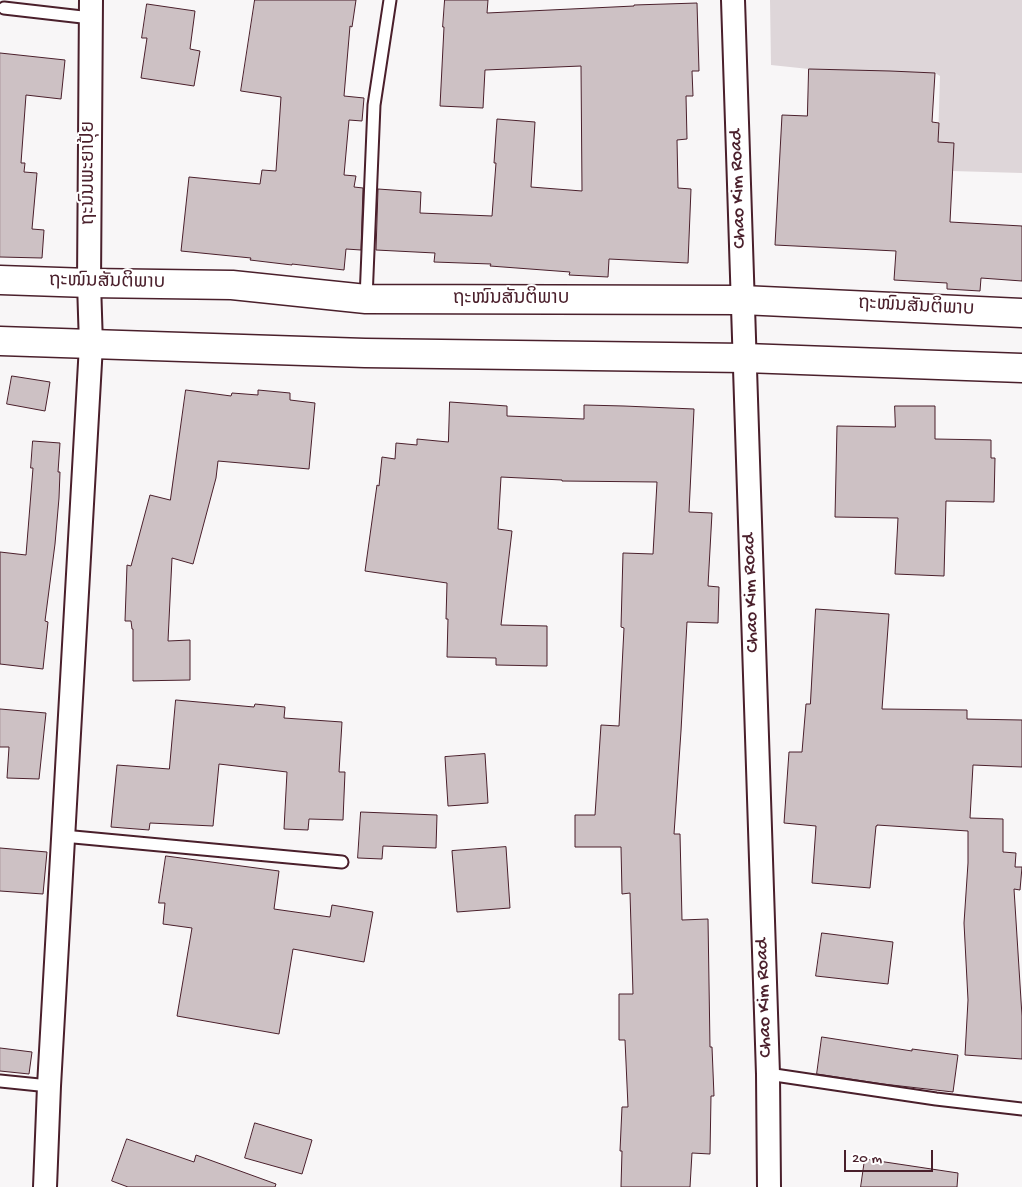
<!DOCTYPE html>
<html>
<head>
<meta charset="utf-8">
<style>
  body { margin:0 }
  #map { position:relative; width:1022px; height:1187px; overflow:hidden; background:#f8f6f7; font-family:"Gochi Hand",sans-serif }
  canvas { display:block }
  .scale { position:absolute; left:844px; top:1150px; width:89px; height:22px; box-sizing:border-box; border:2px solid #4a1f2b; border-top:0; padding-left:6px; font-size:15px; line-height:18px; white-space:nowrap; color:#4a1f2b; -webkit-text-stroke:4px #fff; paint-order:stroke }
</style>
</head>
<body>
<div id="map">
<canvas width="1022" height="1187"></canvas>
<div class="scale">20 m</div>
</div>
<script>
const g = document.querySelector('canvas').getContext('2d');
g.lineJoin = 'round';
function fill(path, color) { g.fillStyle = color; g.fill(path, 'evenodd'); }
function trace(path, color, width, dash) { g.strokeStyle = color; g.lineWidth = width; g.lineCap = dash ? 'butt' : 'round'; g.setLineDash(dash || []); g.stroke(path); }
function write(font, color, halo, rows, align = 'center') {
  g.font = font + ' "Gochi Hand","Noto Sans Lao",sans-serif'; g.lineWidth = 4; g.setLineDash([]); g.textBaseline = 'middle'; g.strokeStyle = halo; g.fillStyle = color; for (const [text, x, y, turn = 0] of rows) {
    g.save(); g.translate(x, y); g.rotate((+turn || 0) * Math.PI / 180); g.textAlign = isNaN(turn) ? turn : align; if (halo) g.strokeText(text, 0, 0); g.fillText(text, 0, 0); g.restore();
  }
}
fill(new Path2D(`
  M 770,0 L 1022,0 L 1022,173 L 952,171 L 938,142 L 940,76 L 935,73 L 809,69 L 771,65 Z`), '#ded6d9');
const building = new Path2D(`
  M 255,0 L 356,0 L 352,27 L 350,26 L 344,96 L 364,98 L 362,121 L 349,120 L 344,175 L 356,176 L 354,187 L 363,188 L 361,250 L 346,249 L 344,270 L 292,264 L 292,265 L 250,260 L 251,258 L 181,251 L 189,177 L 260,184 L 262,170 L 276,171 L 281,97 L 241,91 Z
  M 445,0 L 488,0 L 487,13 L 634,6 L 634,5 L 697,3 L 699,71 L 692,71 L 693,96 L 686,96 L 687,139 L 677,140 L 678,188 L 691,189 L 688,263 L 609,259 L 608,277 L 569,275 L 570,272 L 490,266 L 491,264 L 434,262 L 435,253 L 376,250 L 378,189 L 421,192 L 420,213 L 492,216 L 496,163 L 494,163 L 497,119 L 535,122 L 531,187 L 582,191 L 581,66 L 485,70 L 483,108 L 440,106 L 444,27 L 443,27 Z
  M 147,4 L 195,11 L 190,49 L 200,51 L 194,86 L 141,78 L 147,38 L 142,38 Z
  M 0,53 L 65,60 L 61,99 L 26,95 L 21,163 L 25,163 L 24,172 L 37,173 L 32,229 L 44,230 L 42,258 L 0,257 Z
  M 809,69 L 890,71 L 935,73 L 932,122 L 939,123 L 938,142 L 954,143 L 950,222 L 1022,226 L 1022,281 L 981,278 L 980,291 L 947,289 L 947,283 L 894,280 L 896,251 L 775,245 L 782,115 L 807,116 Z
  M 12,376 L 50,382 L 45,411 L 7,404 Z
  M 186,390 L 231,396 L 232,393 L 258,395 L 258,390 L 290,393 L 290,400 L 315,403 L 309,469 L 218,461 L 216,478 L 193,564 L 172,558 L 168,641 L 190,640 L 190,680 L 133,681 L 133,629 L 132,629 L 131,621 L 125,621 L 127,565 L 131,566 L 150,495 L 170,500 Z
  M 450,402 L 507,406 L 507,416 L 584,419 L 584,405 L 624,406 L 694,409 L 689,512 L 712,513 L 708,586 L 719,587 L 718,623 L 687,622 L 681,731 L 674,834 L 680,834 L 682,920 L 708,919 L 710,1047 L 712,1047 L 714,1096 L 711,1096 L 710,1154 L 692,1153 L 690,1187 L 621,1187 L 622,1151 L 620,1151 L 622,1107 L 628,1107 L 625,1040 L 619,1040 L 619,994 L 633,994 L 630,893 L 622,894 L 621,847 L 575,847 L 575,815 L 595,815 L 601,725 L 619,726 L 624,628 L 621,627 L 623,553 L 653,554 L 657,482 L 562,481 L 562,480 L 501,477 L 498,529 L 512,531 L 501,625 L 547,626 L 547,666 L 496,665 L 496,658 L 447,657 L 448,619 L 446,619 L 447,583 L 365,571 L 377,485 L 379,486 L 382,457 L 395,459 L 396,443 L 417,445 L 417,439 L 448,442 Z
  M 895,406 L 935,406 L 935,439 L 991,440 L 991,458 L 995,458 L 994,502 L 946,501 L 944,576 L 895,574 L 898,518 L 835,517 L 837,426 L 895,427 Z
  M 33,441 L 60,443 L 58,472 L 60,472 L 59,498 L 55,544 L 45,621 L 48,622 L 43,669 L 0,664 L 0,552 L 26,555 L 33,468 L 31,468 Z
  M 816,609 L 889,614 L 882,709 L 967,710 L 967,719 L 1022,720 L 1022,767 L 973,765 L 970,818 L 1003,819 L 1003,852 L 1016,853 L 1015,867 L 1022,867 L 1020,890 L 1014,889 L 1022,1016 L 1022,1059 L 965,1055 L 968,1000 L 964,923 L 968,863 L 968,831 L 877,825 L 877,826 L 876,826 L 870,888 L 812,883 L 816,826 L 784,823 L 789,752 L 802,752 L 806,704 L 810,704 Z
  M 176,700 L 254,707 L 255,704 L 285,707 L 284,718 L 342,722 L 339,772 L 345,772 L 343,820 L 309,819 L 308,830 L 284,829 L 287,772 L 219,764 L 213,826 L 150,823 L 149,830 L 111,827 L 117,765 L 169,769 Z
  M 0,709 L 46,713 L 39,779 L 7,778 L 9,747 L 0,747 Z
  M 485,754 L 488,803 L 448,806 L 445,757 Z
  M 361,812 L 437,815 L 436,848 L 383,846 L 382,859 L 358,858 Z
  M 506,847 L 510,908 L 457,912 L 452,851 Z
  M 0,848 L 47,852 L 43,894 L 0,891 Z
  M 166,856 L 279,871 L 274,909 L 330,917 L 332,905 L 373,912 L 364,962 L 293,949 L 279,1034 L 177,1016 L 192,928 L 163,924 L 165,903 L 159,903 Z
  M 822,933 L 893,942 L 888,984 L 816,976 Z
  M 822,1037 L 912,1051 L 912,1049 L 958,1055 L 953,1092 L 883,1084 L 817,1074 Z
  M 0,1048 L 32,1052 L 29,1074 L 0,1071 Z
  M 255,1123 L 312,1140 L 302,1174 L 245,1158 Z
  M 127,1139 L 194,1162 L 196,1155 L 276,1184 L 275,1187 L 128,1187 L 112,1181 Z
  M 865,1159 L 958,1173 L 957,1187 L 861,1187 Z`);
fill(building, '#cdc1c4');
trace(building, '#4a1f2b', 1);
const lane = new Path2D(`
  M 4,8 L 91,18
  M 366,299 L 374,105 L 390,0
  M 63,836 L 342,862
  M 768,1074 L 936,1099 L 1022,1109
  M 0,1081 L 49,1086`);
const street = new Path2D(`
  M 733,0 L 768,1074 L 769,1187
  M 45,1187 L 49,1086 L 91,345 L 89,283 L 91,0`);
const secondary = new Path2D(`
  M 0,280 L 89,283 L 232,285 L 366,299 L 742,300 L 1022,313
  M 0,341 L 365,353 L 745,358 L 1022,368`);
trace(lane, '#4a1f2b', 15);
trace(street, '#4a1f2b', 26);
trace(secondary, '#4a1f2b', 31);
trace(lane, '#fff', 11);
trace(street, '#fff', 22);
trace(secondary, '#fff', 28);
write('19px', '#4a1f2b', '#fff', [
  ["ຖະນົນພະຍາປຸ້ຍ",90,173,-90],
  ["Chao Kim Road",739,189,-92],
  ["ຖະໜົນສັນຕິພາບ",107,283,1],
  ["ຖະໜົນສັນຕິພາບ",511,300],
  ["ຖະໜົນສັນຕິພາບ",916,308,3],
  ["Chao Kim Road",752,593,-92],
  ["Chao Kim Road",765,998,-92]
]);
</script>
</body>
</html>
